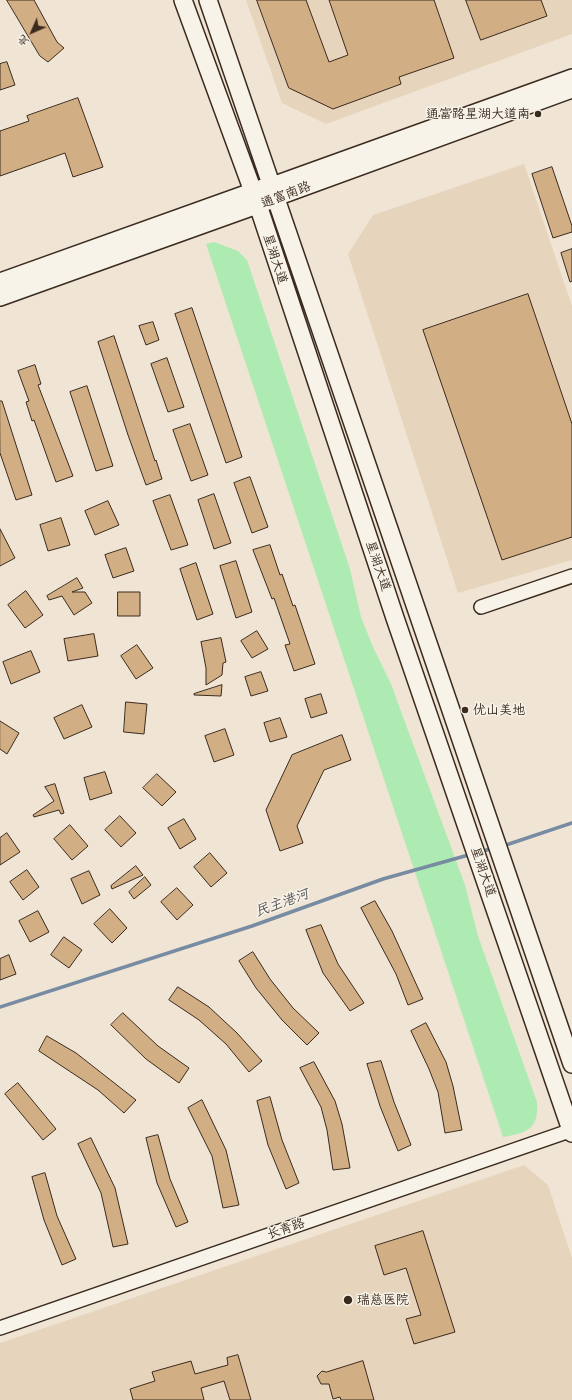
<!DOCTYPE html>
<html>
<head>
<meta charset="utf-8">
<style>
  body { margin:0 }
  #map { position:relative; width:572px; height:1400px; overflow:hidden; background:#f0e5d4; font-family:"Comic Neue","LXGW WenKai TC",sans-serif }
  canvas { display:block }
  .north { position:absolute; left:12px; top:12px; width:40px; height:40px; -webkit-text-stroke:3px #f7f3e8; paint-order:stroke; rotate:225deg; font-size:11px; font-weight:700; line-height:16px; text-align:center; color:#3b2a1e }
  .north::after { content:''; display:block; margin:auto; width:14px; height:18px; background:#3b2a1e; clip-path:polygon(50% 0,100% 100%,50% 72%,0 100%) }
</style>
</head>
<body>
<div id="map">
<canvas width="572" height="1400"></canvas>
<div class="north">北</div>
</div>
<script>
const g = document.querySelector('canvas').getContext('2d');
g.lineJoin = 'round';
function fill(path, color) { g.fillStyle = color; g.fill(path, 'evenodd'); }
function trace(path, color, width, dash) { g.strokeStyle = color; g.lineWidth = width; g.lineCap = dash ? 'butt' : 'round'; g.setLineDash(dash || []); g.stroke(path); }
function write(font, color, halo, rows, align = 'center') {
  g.font = font + ' "Comic Neue","LXGW WenKai TC",sans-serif'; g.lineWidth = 3; g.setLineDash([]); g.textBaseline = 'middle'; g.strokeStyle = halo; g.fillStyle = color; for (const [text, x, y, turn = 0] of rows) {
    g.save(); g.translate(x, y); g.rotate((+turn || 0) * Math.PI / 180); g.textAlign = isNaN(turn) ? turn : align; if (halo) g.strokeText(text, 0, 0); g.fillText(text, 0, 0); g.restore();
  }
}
fill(new Path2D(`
  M 246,0 L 572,0 L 572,34 L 326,124 L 282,103 Z
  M 524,164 L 572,306 L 572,560 L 458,593 L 348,254 L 373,215 Z
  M 524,1165 L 548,1185 L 572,1258 L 572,1400 L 0,1400 L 0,1343 Z`), '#e7d4bc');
fill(new Path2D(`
  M 214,242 L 238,251 L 247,260 L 350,569 L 361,617 L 373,647 L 391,684 L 465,885 L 478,936 L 537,1102 C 539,1129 527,1133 503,1137 L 206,244 Z`), '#aeebb2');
trace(new Path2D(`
  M 503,846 L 572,823
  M 480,852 L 493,848
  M 0,1007 L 252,926 L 383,879 L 472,854`), '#778ba2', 3.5);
const building = new Path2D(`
  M 7,0 L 34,0 L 57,42 L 64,48 L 48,62 L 40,56 Z
  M 257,0 L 306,0 L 329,62 L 348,55 L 329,0 L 434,0 L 454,58 L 399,77 L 401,84 L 333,109 L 289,88 Z
  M 466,0 L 541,0 L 547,16 L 481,40 Z
  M 7,62 L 15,85 L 0,90 L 0,64 Z
  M 78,98 L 103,167 L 73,177 L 65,153 L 0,176 L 0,131 L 29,121 L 27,116 Z
  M 552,167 L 572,226 L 572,232 L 553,238 L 532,174 Z
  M 572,249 L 572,281 L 570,282 L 561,253 Z
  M 528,294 L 572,424 L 572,537 L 502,560 L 423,330 Z
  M 192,308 L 242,457 L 226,463 L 175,314 Z
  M 153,322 L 159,340 L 146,345 L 139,326 Z
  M 114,336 L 155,461 L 156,460 L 162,479 L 146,485 L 128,435 L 98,342 Z
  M 167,358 L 184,407 L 168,412 L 151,364 Z
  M 35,365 L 41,384 L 38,385 L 73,476 L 56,482 L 34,420 L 32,421 L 26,402 L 29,401 L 18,371 Z
  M 87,386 L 113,466 L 96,471 L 70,392 Z
  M 0,401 L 2,401 L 32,495 L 16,500 L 0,453 Z
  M 190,424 L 208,475 L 191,481 L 173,430 Z
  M 250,477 L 268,527 L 252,533 L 234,483 Z
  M 214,494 L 231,543 L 214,549 L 198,500 Z
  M 170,495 L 188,545 L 171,550 L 153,501 Z
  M 108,501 L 119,525 L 95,535 L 85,511 Z
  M 61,518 L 70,545 L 48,551 L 40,525 Z
  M 0,529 L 15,558 L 0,566 Z
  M 270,545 L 280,575 L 282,574 L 293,606 L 295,605 L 315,664 L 294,671 L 285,645 L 290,644 L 274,598 L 272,599 L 253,550 Z
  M 126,548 L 134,571 L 113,578 L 105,555 Z
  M 236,561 L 252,612 L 236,618 L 220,566 Z
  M 196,563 L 213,614 L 197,620 L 180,569 Z
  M 77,578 L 83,588 L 72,592 L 85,592 L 92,603 L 74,615 L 62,596 L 49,600 L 47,596 Z
  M 26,591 L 43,615 L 25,628 L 8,605 Z
  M 118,592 L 140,592 L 140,616 L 118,616 Z
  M 257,631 L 268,649 L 252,658 L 241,641 Z
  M 94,634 L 98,656 L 68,661 L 64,639 Z
  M 221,638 L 226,662 L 223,663 L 222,675 L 206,685 L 206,668 L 201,642 Z
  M 137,645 L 153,668 L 136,679 L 121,656 Z
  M 31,651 L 40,672 L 11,684 L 3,662 Z
  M 261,672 L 268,691 L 251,696 L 245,677 Z
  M 222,685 L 221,696 L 194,695 L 194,694 Z
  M 321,694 L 327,713 L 311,718 L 305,699 Z
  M 126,702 L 147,704 L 144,734 L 124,732 Z
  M 82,705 L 92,727 L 64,739 L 54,718 Z
  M 280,718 L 287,737 L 270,742 L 264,723 Z
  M 0,721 L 19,733 L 7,754 L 0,749 Z
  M 225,729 L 234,755 L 214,762 L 205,736 Z
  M 342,735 L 351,760 L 324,770 L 297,826 L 303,843 L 280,851 L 266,810 L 292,755 Z
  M 105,772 L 112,793 L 90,800 L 84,778 Z
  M 157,774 L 176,792 L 162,806 L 143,788 Z
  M 55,784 L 64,813 L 61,814 L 59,810 L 34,817 L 33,815 L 54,801 L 45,787 Z
  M 120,816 L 136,833 L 121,847 L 105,830 Z
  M 184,819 L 196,839 L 180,849 L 168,828 Z
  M 70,825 L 88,846 L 72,860 L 54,839 Z
  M 7,833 L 20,852 L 0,865 L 0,838 Z
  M 210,853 L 227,873 L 211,887 L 194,867 Z
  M 136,866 L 143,875 L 112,889 L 111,886 Z
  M 27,870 L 39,887 L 23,900 L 10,882 Z
  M 89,871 L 100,895 L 82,904 L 71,879 Z
  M 145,877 L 151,885 L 134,899 L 129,892 Z
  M 177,888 L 193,905 L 177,920 L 161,902 Z
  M 375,901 L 392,931 L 423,999 L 408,1005 L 396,974 L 361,908 Z
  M 110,909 L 127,928 L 112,943 L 94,924 Z
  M 38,911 L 49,932 L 30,942 L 19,921 Z
  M 321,925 L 338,964 L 364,1003 L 350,1011 L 323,973 L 306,930 Z
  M 64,937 L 82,950 L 69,968 L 51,955 Z
  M 253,952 L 270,979 L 293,1008 L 319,1033 L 307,1045 L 282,1020 L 256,988 L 239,961 Z
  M 9,955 L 16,974 L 0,980 L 0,959 Z
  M 178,987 L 209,1007 L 237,1033 L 262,1061 L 249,1072 L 226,1044 L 199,1020 L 169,1000 Z
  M 123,1013 L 158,1046 L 189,1068 L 179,1083 L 146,1059 L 111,1025 Z
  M 426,1023 L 446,1062 L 453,1086 L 462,1130 L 445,1133 L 438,1092 L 429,1069 L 411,1031 Z
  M 47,1036 L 76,1053 L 136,1100 L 124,1113 L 98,1090 L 39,1051 Z
  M 381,1061 L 394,1102 L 411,1145 L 398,1151 L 380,1106 L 367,1064 Z
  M 314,1062 L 335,1101 L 342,1124 L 350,1168 L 333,1170 L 327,1130 L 321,1107 L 300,1068 Z
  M 18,1083 L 56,1129 L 43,1140 L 5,1094 Z
  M 270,1097 L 282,1140 L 299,1183 L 286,1189 L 268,1145 L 257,1101 Z
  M 202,1100 L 226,1150 L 239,1205 L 223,1208 L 212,1156 L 188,1108 Z
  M 158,1135 L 170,1179 L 188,1222 L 176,1227 L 157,1183 L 146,1138 Z
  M 91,1138 L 115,1188 L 128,1244 L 113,1247 L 101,1193 L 78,1144 Z
  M 45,1173 L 57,1216 L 76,1259 L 62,1265 L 44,1220 L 32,1177 Z
  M 423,1231 L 455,1332 L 414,1344 L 406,1319 L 421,1315 L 406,1268 L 384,1275 L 375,1246 Z
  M 238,1355 L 251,1400 L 230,1400 L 224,1381 L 201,1388 L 204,1400 L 133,1400 L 130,1389 L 155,1381 L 152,1372 L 191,1361 L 195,1374 L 228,1365 L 227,1358 Z
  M 363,1361 L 374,1400 L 341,1400 L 340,1397 L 333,1399 L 329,1384 L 321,1384 L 317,1376 L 322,1371 L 326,1372 Z`);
fill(building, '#d2ae84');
trace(building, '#3b2a1e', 1);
const tertiary = new Path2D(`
  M 481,607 L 572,576
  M 0,1328 L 572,1130`);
const secondary = new Path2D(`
  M 272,185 L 572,77
  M 276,198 L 572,90`);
const primary = new Path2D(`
  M 183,0 L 258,205 L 395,618 L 572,1133
  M 208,0 L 572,1064
  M 0,282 L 263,188
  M 0,297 L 268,201`);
trace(tertiary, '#3b2a1e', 16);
trace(secondary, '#3b2a1e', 18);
trace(primary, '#3b2a1e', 20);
trace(tertiary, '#f7f3e8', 13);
trace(secondary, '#f7f3e8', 15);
trace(primary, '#f7f3e8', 17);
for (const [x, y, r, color] of [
  [538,114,4,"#3b2a1e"],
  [465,710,4,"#3b2a1e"],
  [348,1300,5,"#3b2a1e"]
]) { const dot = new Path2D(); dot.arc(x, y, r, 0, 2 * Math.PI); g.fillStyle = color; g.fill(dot); trace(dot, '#f7f3e8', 1.5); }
write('13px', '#3b2a1e', '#f7f3e8', [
  ["通富路星湖大道南",530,114,"right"],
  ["优山美地",473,710],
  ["瑞慈医院",357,1300]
], 'left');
write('13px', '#3b2a1e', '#f7f3e8', [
  ["通富南路",286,195,-21],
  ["星湖大道",275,259,72],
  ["星湖大道",378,566,71],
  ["星湖大道",483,872,71],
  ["长青路",286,1229,-19]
]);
write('italic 14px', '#545255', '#f7f3e8', [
  ["民主港河",282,903,-20]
]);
</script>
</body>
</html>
